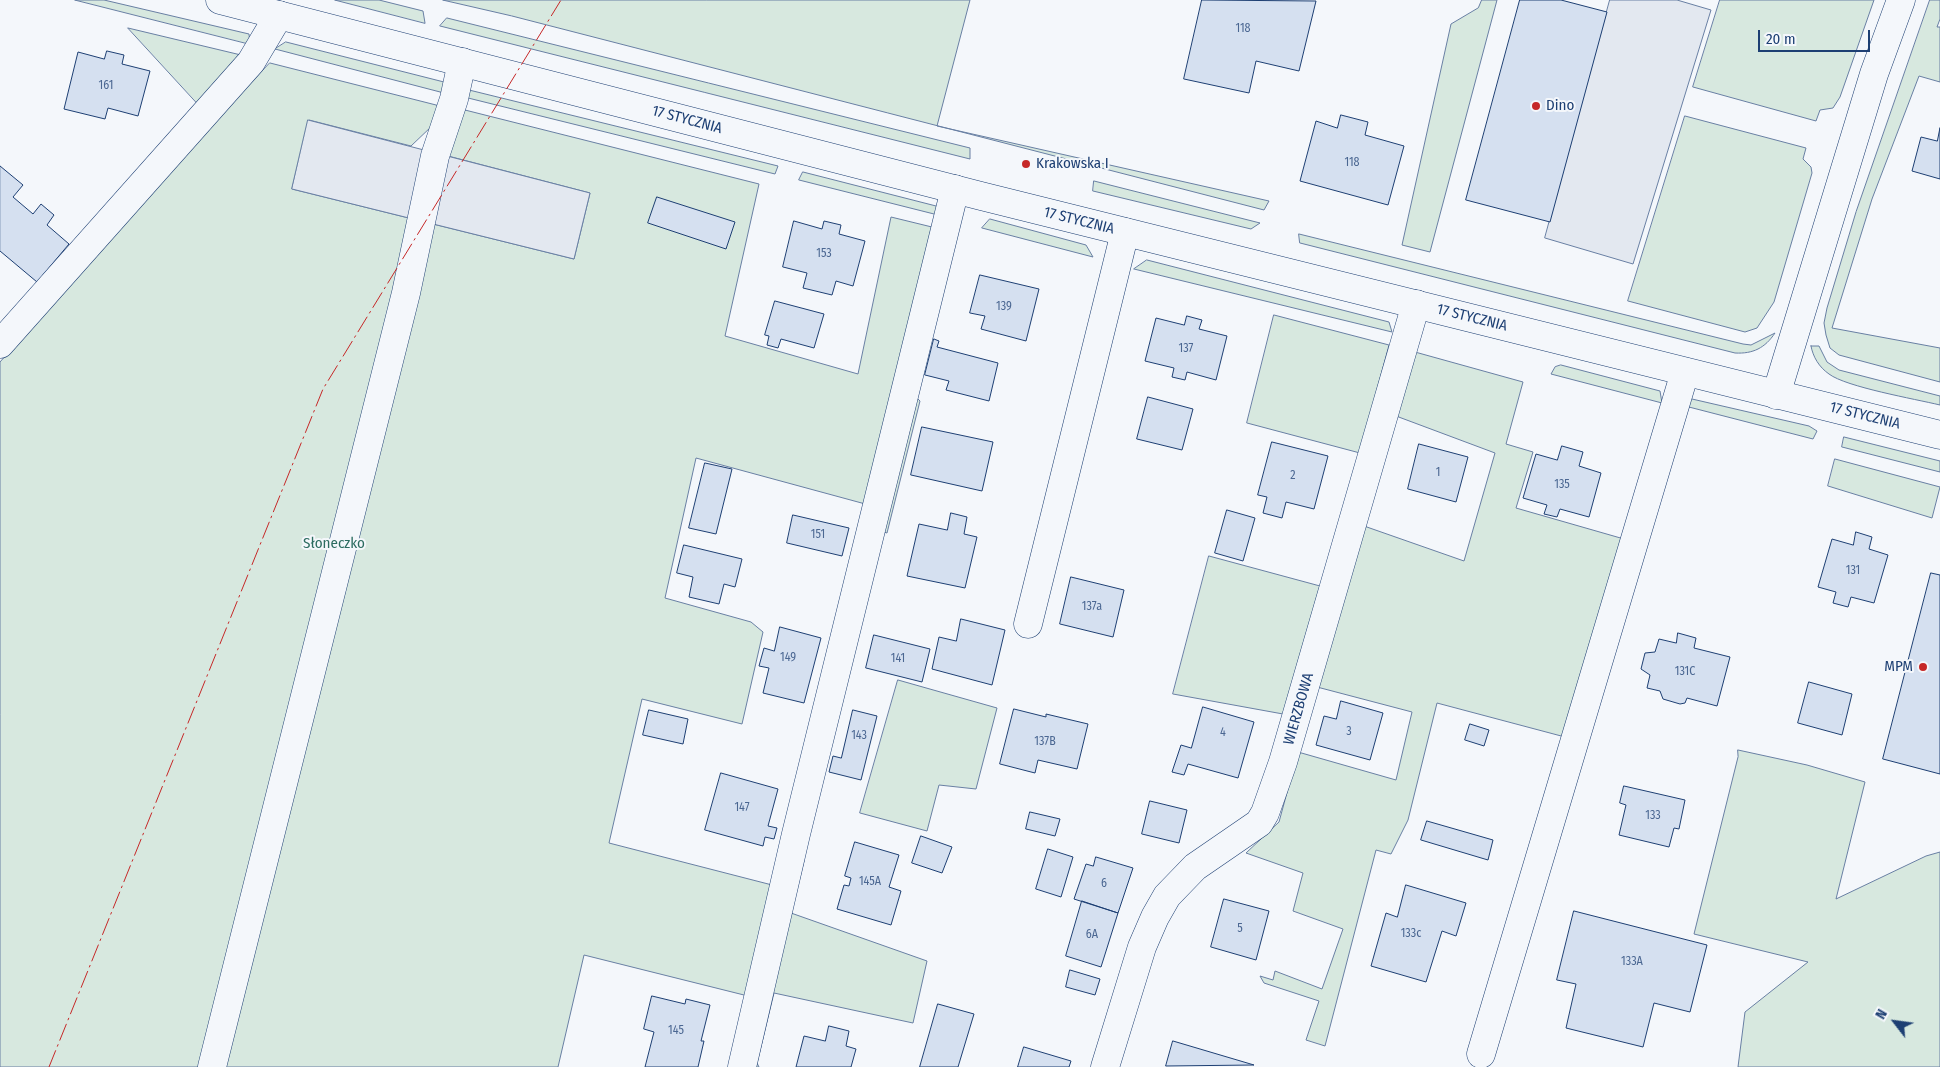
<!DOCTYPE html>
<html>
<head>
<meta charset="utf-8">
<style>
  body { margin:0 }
  #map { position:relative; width:1940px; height:1067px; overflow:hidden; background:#f4f7fb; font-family:"Fira Sans Condensed",sans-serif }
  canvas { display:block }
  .north { position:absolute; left:1870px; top:997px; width:50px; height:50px; -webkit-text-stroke:4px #f4f7fb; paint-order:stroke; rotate:300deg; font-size:14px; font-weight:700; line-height:20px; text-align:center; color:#1d3f73 }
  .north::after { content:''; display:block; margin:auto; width:18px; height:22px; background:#1d3f73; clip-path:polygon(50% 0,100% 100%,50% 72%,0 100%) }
  .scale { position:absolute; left:1758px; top:30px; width:112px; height:22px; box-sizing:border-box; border:2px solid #1d3f73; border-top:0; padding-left:6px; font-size:15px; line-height:18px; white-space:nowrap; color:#1d3f73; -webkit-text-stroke:4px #f4f7fb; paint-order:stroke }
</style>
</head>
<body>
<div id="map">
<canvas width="1940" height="1067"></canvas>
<div class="north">N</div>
<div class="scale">20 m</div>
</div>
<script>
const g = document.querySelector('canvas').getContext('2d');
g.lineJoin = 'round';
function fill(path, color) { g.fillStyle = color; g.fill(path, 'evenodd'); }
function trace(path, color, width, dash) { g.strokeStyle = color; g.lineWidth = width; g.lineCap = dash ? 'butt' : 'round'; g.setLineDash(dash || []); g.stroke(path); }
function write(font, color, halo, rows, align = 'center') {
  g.font = font + ' "Fira Sans Condensed",sans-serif'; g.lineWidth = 4; g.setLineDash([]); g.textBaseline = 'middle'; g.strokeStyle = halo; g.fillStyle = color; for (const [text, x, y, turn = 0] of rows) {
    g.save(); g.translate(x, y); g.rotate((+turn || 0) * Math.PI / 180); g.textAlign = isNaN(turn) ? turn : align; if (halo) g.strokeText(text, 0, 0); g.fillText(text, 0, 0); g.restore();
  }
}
const green = new Path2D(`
  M 75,0 L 104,0 L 249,34 L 250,44 Z
  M 335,0 L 379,0 L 423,11 L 425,23 Z
  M 443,0 L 970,0 L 937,126 L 1269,201 L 1264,210 L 512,16 Z
  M 1482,0 L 1497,0 L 1430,252 L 1402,245 L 1451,24 L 1478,8 Z
  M 1720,0 L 1874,0 L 1840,97 L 1833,108 L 1820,110 L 1816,121 L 1693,87 Z
  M 1930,0 L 1940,0 L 1940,19 L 1937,27 L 1940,27 L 1940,82 L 1919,76 L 1872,199 L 1832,328 L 1940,348 L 1940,382 L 1839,355 L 1830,348 L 1826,335 L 1824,323 L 1827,308 L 1856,212 Z
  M 447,18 L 970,148 L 970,159 L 440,26 Z
  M 128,28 L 241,55 L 199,105 Z
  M 286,42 L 444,82 L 444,93 L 275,49 Z
  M 270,63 L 444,107 L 433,125 L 411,146 L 309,120 L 292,189 L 574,259 L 590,193 L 448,156 L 461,109 L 759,184 L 725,336 L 858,374 L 891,217 L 936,228 L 869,505 L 696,458 L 665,598 L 751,622 L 763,632 L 742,724 L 642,699 L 609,843 L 776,886 L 748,996 L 584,955 L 558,1067 L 0,1067 L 0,362 L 176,162 Z
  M 469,90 L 778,166 L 775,174 L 464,97 Z
  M 1685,116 L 1806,148 L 1803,159 L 1811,167 L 1812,173 L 1774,302 L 1757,328 L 1745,332 L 1628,301 Z
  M 803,172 L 940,207 L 938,215 L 799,180 Z
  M 1094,181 L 1260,223 L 1251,229 L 1093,191 Z
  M 990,219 L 1086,245 L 1093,257 L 982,228 Z
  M 1299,234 L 1743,344 L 1751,345 L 1775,333 C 1765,348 1753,354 1735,353 L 1300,243 Z
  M 1147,260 L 1389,322 L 1392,332 L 1134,269 Z
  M 1274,315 L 1389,345 L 1360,453 L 1247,423 Z
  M 1811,346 L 1819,346 L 1827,362 L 1839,370 L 1940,396 L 1940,405 C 1915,399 1846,387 1829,374 C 1819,367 1813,357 1811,346 Z
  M 1415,352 L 1523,382 L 1506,444 L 1533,452 L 1516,508 L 1624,539 L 1565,737 L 1437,703 L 1408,820 L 1391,854 L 1376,850 L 1325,1046 L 1306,1040 L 1319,1001 L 1264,983 L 1260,976 L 1273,980 L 1275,971 L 1322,989 L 1343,929 L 1293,911 L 1303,873 L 1246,853 L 1279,822 L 1298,752 L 1396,780 L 1412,712 L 1317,687 L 1364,526 L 1464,561 L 1495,453 L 1396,416 Z
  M 1561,365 L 1660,391 L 1662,403 L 1551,374 L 1555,367 Z
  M 916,397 L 920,401 L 887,533 L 880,531 Z
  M 1692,399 L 1809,426 L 1817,431 L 1813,439 L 1685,406 Z
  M 1844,437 L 1940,461 L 1940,472 L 1842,447 Z
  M 1835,459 L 1940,487 L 1932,518 L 1828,486 Z
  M 1209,556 L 1320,586 L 1283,714 L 1173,694 Z
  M 898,680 L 997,708 L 976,789 L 939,785 L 927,831 L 860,813 Z
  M 1738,750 L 1807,765 L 1865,782 L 1836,899 L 1926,856 L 1940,852 L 1940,1067 L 1738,1067 L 1745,1012 L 1808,962 L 1694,934 L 1738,757 Z
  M 804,861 L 791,913 L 927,961 L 913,1023 L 774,993 L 757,1063 L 759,1067 L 752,1067 L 799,863 Z`);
fill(green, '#d7e8df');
trace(green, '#687fa3', 1);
const parking = new Path2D(`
  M 1610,0 L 1677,0 L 1711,10 L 1633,264 L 1545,238 Z
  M 308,120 L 590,193 L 574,259 L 292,189 Z`);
fill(parking, '#e3e8f0');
trace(parking, '#687fa3', 1);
const building = new Path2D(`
  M 1202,0 L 1316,1 L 1299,71 L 1256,61 L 1249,93 L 1184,79 Z
  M 1520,0 L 1561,0 L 1607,12 L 1550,222 L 1466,200 Z
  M 107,51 L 124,55 L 122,64 L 150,71 L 138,116 L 108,108 L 105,119 L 64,109 L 78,52 L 104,59 Z
  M 1341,115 L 1368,122 L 1365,135 L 1404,146 L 1388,205 L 1300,181 L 1316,121 L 1337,128 Z
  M 1940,128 L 1940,179 L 1912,171 L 1921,137 L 1937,141 Z
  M 0,166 L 23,185 L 13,197 L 33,214 L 41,204 L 54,215 L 47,225 L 69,244 L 37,282 L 0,251 Z
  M 657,197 L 735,222 L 726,249 L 648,223 Z
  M 794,221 L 822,229 L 824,221 L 841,225 L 839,234 L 865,241 L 853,286 L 836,281 L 832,295 L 803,288 L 807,273 L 783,267 Z
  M 980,275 L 1039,289 L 1026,341 L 981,329 L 985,316 L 970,313 Z
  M 775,301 L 824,314 L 814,348 L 781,339 L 778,348 L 767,345 L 769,336 L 765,335 Z
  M 1187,316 L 1202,320 L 1199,329 L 1227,336 L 1216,380 L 1187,372 L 1185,380 L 1172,377 L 1174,368 L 1145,361 L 1156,318 L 1184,325 Z
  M 934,339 L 939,341 L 937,347 L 998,363 L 989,401 L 946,390 L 949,381 L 925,375 Z
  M 1148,397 L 1193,409 L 1182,450 L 1137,439 Z
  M 922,427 L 993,442 L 982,491 L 911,475 Z
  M 1272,442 L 1328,456 L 1314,509 L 1286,502 L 1282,518 L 1263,513 L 1267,497 L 1258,495 Z
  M 1419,444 L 1468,457 L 1456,502 L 1408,489 Z
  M 1562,446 L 1583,452 L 1579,466 L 1601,473 L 1589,517 L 1560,509 L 1557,517 L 1544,514 L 1547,505 L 1523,498 L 1536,454 L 1557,460 Z
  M 705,463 L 732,469 L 716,534 L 689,528 Z
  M 1227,510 L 1255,518 L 1243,561 L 1215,553 Z
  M 951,513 L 967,517 L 964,534 L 977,537 L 965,588 L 907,576 L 919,524 L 947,530 Z
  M 793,515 L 849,528 L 842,556 L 787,543 Z
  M 1856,532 L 1872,537 L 1869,549 L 1888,555 L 1874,603 L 1851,597 L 1848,607 L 1833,603 L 1836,592 L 1818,587 L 1832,539 L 1853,545 Z
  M 684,545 L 742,559 L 735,587 L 724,584 L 719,604 L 689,597 L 693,577 L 677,573 Z
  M 1931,573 L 1940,575 L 1940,774 L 1883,759 Z
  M 1071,577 L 1124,590 L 1113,637 L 1060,624 Z
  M 961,619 L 1005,630 L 992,685 L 932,669 L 939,637 L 956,641 Z
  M 780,627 L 821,638 L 804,703 L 763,693 L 769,668 L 759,666 L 764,648 L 774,651 Z
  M 1678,633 L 1696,638 L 1694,648 L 1730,657 L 1717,706 L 1687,698 L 1685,703 L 1680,704 L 1663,699 L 1660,691 L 1647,688 L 1650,675 L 1641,669 L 1645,653 L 1655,652 L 1659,639 L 1676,643 Z
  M 874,635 L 930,649 L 922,682 L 866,668 Z
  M 1809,682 L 1852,694 L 1842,735 L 1798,723 Z
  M 1341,701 L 1383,713 L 1370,760 L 1316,745 L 1324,716 L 1336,719 Z
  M 1203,707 L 1254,722 L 1238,778 L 1188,764 L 1184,775 L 1172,772 L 1181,745 L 1191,748 Z
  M 1014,709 L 1046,717 L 1046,714 L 1088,724 L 1077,769 L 1038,760 L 1035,773 L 1000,764 Z
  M 649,710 L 688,719 L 683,744 L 643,735 Z
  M 853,710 L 877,716 L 861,780 L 829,772 L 833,756 L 841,758 Z
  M 1470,724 L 1489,730 L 1484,746 L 1465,740 Z
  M 721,773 L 778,789 L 768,826 L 777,828 L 774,839 L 765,837 L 763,846 L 705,830 Z
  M 1624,786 L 1685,800 L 1679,829 L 1674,828 L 1669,847 L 1619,835 L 1626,805 L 1620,803 Z
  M 1150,801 L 1187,810 L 1179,843 L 1142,834 Z
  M 1030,812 L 1060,819 L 1055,836 L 1026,829 Z
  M 1427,821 L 1493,840 L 1488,860 L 1421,840 Z
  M 921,836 L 952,847 L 942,873 L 912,863 Z
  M 855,842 L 899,855 L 889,887 L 901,891 L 891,925 L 837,909 L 844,885 L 849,886 L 851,878 L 845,876 Z
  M 1048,849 L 1073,857 L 1061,897 L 1036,889 Z
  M 1096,857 L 1133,868 L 1118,913 L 1074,899 L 1086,864 L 1093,866 Z
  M 1406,885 L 1466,903 L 1456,936 L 1442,931 L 1426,982 L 1371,966 L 1386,913 L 1397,917 Z
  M 1224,899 L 1269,911 L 1256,960 L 1211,947 Z
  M 1082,901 L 1118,913 L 1101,967 L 1066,956 Z
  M 1574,911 L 1707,945 L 1690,1012 L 1654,1003 L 1643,1047 L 1566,1028 L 1576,984 L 1557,980 Z
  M 1070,970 L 1100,979 L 1095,995 L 1066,987 Z
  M 652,996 L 685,1004 L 686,999 L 710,1005 L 701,1041 L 704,1041 L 698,1067 L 645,1067 L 654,1032 L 644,1029 Z
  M 938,1004 L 974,1014 L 958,1067 L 920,1067 Z
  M 829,1026 L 849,1031 L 846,1046 L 856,1049 L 851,1067 L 796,1067 L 804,1036 L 825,1041 Z
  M 1173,1041 L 1254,1065 L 1166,1066 Z
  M 1024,1047 L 1071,1061 L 1069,1067 L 1018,1067 Z`);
fill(building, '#d5e0f0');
trace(building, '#1d3f73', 1);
const minor = new Path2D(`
  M 0,344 L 251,62 L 279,15
  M 1776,395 L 1874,74 L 1901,0
  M 1028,624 L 1125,232
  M 1481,1054 L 1685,372
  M 212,1067 L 406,293 L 435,156 L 454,99 L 462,62
  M 742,1067 L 796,834 L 955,189
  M 1105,1067 L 1142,947 L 1155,917 L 1167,896 L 1195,867 L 1259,823 L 1265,813 L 1283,762 L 1416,304`);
const major = new Path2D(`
  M 220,0 L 981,196 L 1940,435`);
trace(minor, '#1d3f73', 29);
trace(major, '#1d3f73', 29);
trace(minor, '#f4f7fb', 28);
trace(major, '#f4f7fb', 28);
trace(new Path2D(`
  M 49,1067 L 323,389 L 561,0`), '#c62828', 1, [18, 4, 2.5, 4]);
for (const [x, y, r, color] of [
  [1536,106,5,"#c62828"],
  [1026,164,5,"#c62828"],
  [1923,667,5,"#c62828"]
]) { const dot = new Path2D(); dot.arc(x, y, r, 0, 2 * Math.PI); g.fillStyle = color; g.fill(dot); trace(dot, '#f4f7fb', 2); }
write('12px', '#4b6792', null, [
  ["118",1243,29],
  ["161",106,86],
  ["118",1352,163],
  ["153",824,254],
  ["139",1004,307],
  ["137",1186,349],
  ["1",1438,473],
  ["2",1293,476],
  ["135",1562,485],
  ["151",818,535],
  ["131",1853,571],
  ["137a",1092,607],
  ["149",788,658],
  ["141",898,659],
  ["131C",1685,672],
  ["3",1349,732],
  ["4",1223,733],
  ["143",859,736],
  ["137B",1045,742],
  ["147",742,808],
  ["133",1653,816],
  ["145A",870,882],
  ["6",1104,884],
  ["5",1240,929],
  ["133c",1411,934],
  ["6A",1092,935],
  ["133A",1632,962],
  ["145",676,1031]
]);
write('15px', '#1d3f73', '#f4f7fb', [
  ["Dino",1546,106],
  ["Krakowska I",1036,164],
  ["MPM",1913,667,"right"]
], 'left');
write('15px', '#1d3f73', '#f4f7fb', [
  ["17 STYCZNIA",687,120,15],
  ["17 STYCZNIA",1079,221,14],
  ["17 STYCZNIA",1472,318,14],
  ["17 STYCZNIA",1865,416,14],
  ["WIERZBOWA",1299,709,-74]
]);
write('15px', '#2c6c60', '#f4f7fb', [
  ["Słoneczko",334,544]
]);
</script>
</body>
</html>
